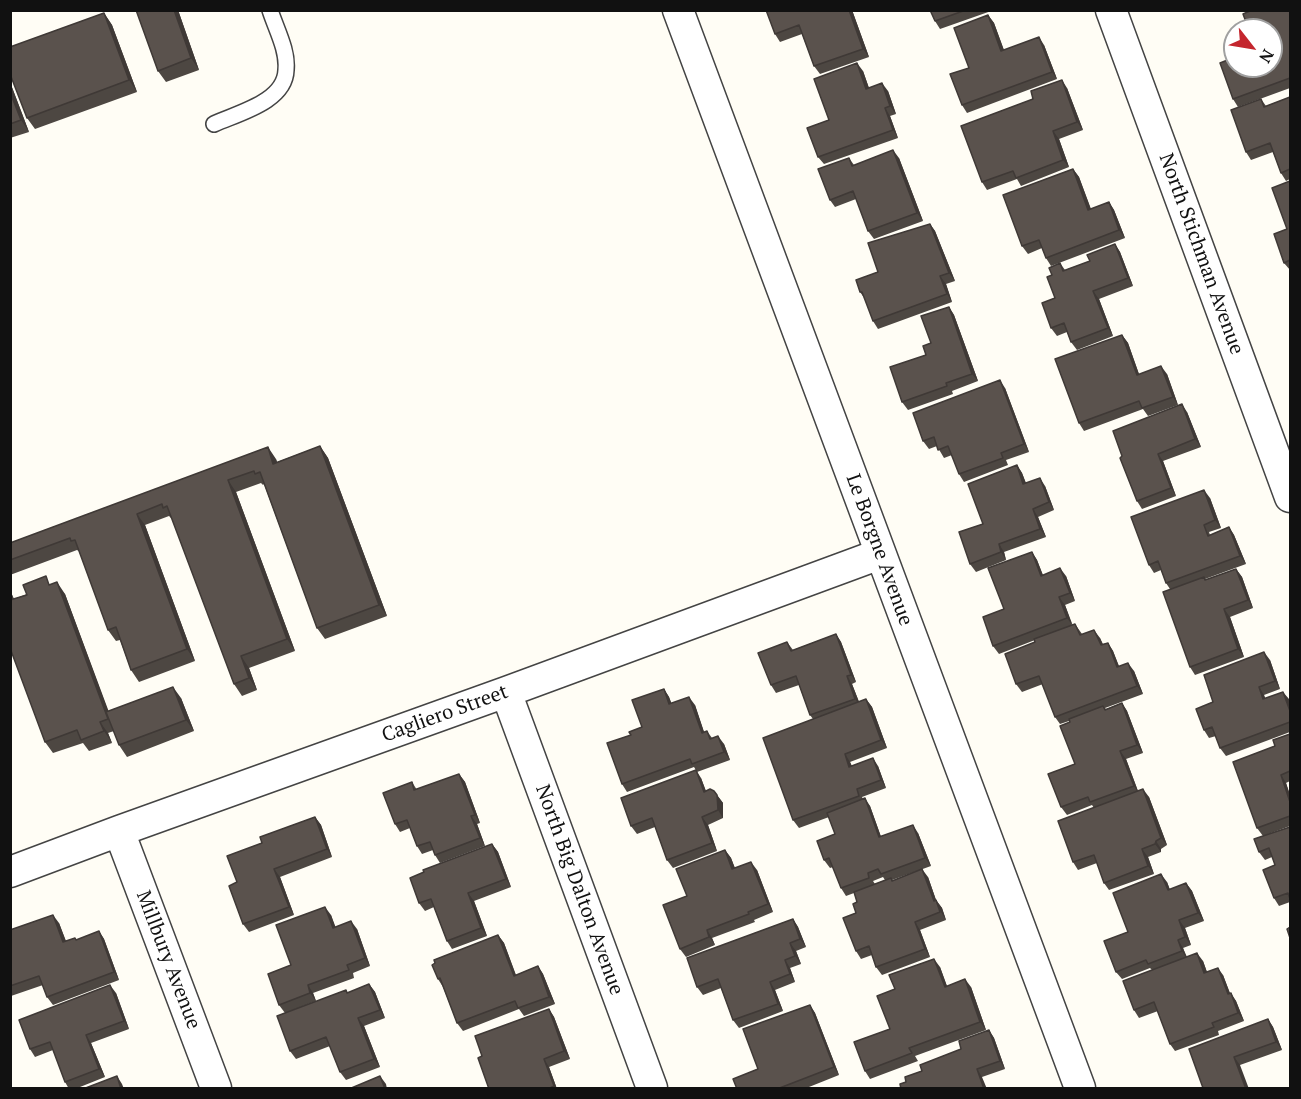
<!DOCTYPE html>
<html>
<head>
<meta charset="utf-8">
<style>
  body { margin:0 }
  #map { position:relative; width:1301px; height:1099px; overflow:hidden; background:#fffdf5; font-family:"PT Serif",serif }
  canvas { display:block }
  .frame { position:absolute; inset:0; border:12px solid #111; pointer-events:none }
  .north { position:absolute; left:1223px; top:18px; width:60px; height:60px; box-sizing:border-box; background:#fff; border:2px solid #a0a0a0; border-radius:50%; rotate:121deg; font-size:16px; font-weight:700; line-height:24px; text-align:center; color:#111 }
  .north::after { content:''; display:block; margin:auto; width:21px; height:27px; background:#c4262e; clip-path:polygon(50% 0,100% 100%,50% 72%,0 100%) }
</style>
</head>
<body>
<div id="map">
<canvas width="1301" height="1099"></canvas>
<div class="frame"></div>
<div class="north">N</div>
</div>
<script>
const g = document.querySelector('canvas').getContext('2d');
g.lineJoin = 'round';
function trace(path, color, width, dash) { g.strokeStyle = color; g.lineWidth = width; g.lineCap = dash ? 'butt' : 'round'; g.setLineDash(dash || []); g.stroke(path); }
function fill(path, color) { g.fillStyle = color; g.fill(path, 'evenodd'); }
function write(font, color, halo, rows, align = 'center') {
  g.font = font + ' "PT Serif",serif'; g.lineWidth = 6; g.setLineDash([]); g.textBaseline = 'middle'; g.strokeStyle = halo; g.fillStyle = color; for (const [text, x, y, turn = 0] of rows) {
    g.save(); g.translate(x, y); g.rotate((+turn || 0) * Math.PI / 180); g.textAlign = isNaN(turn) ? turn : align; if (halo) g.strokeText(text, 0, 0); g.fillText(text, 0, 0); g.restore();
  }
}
const lane = new Path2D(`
  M 214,124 C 238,113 285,102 286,70 C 288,50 276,29 270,10`);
const street = new Path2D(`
  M 678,10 L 1080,1088
  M 1111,10 L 1290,497
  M 506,692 L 652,1088
  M 119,831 L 216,1088
  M 10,872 L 119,831 L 506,692 L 880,554`);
trace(lane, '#444', 18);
trace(street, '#444', 33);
trace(lane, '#fff', 15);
trace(street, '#fff', 30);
fill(new Path2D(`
  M 136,10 L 178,10 L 199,70 L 166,82 L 158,71 Z
  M 766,10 L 852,10 L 869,57 L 820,74 L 814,66 L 802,34 L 780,42 L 775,34 Z
  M 930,10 L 994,10 L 940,29 L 935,21 Z
  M 1290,10 L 1290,88 L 1238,107 L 1233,99 L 1271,66 Z
  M 104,13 L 112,25 L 137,92 L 35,129 L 27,118 Z
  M 988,15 L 994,23 L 1004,50 L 1044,45 L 1057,79 L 967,113 L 962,105 L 969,68 Z
  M 863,71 L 869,88 L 888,91 L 896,114 L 890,116 L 898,138 L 824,164 L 818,157 L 829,120 Z
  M 10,82 L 29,132 L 10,138 Z
  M 1067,88 L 1083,130 L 1059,139 L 1069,167 L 1021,186 L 1017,179 L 987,190 L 982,182 Z
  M 1290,97 L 1290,179 L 1286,181 L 1281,173 L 1273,152 L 1251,160 L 1246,152 L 1261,99 L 1266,106 Z
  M 849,158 L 854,165 L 899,158 L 923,221 L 874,239 L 868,231 L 856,199 L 835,207 L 830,200 Z
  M 1073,169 L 1079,177 L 1091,209 L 1109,202 L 1114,210 L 1125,238 L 1051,266 L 1046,258 L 1042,248 L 1028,254 L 1022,246 Z
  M 1290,181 L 1290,270 L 1284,263 Z
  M 930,224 L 935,231 L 955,281 L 946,284 L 952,302 L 878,329 L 873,321 L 865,299 L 860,292 L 878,272 Z
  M 1115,244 L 1120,252 L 1133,286 L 1099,299 L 1113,336 L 1077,350 L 1071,342 L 1067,332 L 1057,336 L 1051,328 L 1055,298 L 1052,275 L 1060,263 L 1065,270 L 1090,261 Z
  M 949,307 L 954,315 L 978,381 L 952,391 L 953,394 L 908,410 L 902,402 L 926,355 L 931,343 Z
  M 1122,335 L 1128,343 L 1139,374 L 1167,374 L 1178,405 L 1148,416 L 1143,409 L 1084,431 L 1079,423 Z
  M 1005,388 L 1029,452 L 1006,460 L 1008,465 L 964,482 L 959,474 L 952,455 L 944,458 L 937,446 L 929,449 L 923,441 Z
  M 1187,412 L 1201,447 L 1163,461 L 1176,496 L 1142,509 L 1137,501 L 1120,458 Z
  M 320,446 L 328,458 L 387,616 L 325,639 L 317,628 L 264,484 L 263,485 L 261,483 L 236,492 L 295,651 L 249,668 L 257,690 L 242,696 L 234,684 L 172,519 L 169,516 L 145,525 L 195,661 L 139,682 L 131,670 L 120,640 L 116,641 L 108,630 L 80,552 L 77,550 L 10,575 L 10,543 L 276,459 L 277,462 Z
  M 1017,465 L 1022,473 L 1026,483 L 1045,486 L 1054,510 L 1038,517 L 1046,537 L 1004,552 L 1006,560 L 976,572 L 970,564 L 983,524 Z
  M 1210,498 L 1221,528 L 1209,532 L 1210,535 L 1229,527 L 1234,535 L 1246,564 L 1205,579 L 1206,580 L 1236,569 L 1242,577 L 1253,608 L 1230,617 L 1244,657 L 1195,675 L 1190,667 L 1170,589 L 1166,583 L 1161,570 L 1154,573 L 1149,565 Z
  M 1032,552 L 1037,560 L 1043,575 L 1066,576 L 1075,601 L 1065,605 L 1072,625 L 1075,624 L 1082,634 L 1100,638 L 1103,644 L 1108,643 L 1113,651 L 1119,666 L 1134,671 L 1143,694 L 1105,708 L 1106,709 L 1122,703 L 1127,711 L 1143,753 L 1126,759 L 1138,791 L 1149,797 L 1167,845 L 1161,849 L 1161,852 L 1148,857 L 1154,874 L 1109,890 L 1104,883 L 1097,863 L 1078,870 L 1073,862 L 1094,808 L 1092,805 L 1067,815 L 1061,807 L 1075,764 L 1069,721 L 1060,724 L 1055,717 L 1043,684 L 1022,692 L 1016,684 L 1035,642 L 1035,640 L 999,654 L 993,646 L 1004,609 Z
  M 52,584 L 65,594 L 108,711 L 181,698 L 194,731 L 127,757 L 119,745 L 114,731 L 108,733 L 112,743 L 89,751 L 83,743 L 53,753 L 45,742 L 10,590 L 14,599 Z
  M 836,634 L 841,642 L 856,682 L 852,684 L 859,702 L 866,699 L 872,707 L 887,748 L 850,762 L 852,766 L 878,766 L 886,788 L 862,797 L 863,799 L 870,806 L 881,837 L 918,833 L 931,866 L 892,880 L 893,881 L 928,877 L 936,900 L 942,908 L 946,920 L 920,930 L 930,957 L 882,975 L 876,967 L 872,955 L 861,959 L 856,951 L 857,902 L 854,893 L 846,896 L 841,888 L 833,867 L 830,868 L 824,860 L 835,834 L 829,817 L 799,828 L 793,820 L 813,719 L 810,715 L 799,685 L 776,693 L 771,685 L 787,642 L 793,650 ZM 883,877 L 885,880 L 875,884 L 873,881 Z
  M 1270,660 L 1280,689 L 1264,695 L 1265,698 L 1289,699 L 1290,704 L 1290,732 L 1226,756 L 1220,748 L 1216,736 L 1209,738 L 1204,730 L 1213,702 Z
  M 664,689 L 669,697 L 671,703 L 695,705 L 704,732 L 707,731 L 712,738 L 724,744 L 730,760 L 697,772 L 694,767 L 627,792 L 622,784 L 631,735 L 642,727 Z
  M 1290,734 L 1290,781 L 1286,783 L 1290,795 L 1290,826 L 1263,836 L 1257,828 L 1275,746 Z
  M 459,774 L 465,782 L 480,823 L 477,824 L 485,846 L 440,863 L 435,855 L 433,850 L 422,854 L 417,846 L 410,828 L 400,832 L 395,824 L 412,782 L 417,790 Z
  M 701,778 L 706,791 L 714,791 L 723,803 L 723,818 L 708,825 L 717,851 L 673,868 L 667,860 L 655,827 L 637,834 L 631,826 Z
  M 315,817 L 321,825 L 332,857 L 280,877 L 294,915 L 249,932 L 243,924 L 237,882 L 262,843 Z
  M 1290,827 L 1290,902 L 1279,906 L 1274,898 L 1275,865 L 1272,857 L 1265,860 L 1259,852 Z
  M 492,844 L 498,852 L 511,887 L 474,901 L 487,936 L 452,949 L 447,941 L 434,907 L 425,911 L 419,903 Z
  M 725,850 L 731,858 L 735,868 L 757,870 L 773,912 L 754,920 L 755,922 L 712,938 L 715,945 L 686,957 L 680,949 L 687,896 Z
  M 1167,882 L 1170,890 L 1186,883 L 1192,891 L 1204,921 L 1185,928 L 1191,945 L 1183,948 L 1187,957 L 1203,961 L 1207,972 L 1223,975 L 1230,993 L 1236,1001 L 1244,1021 L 1218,1031 L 1219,1035 L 1175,1051 L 1170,1044 L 1158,1011 L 1139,1018 L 1134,1010 L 1152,970 L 1150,968 L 1122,979 L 1116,972 L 1128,932 Z
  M 331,915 L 335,927 L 357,929 L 370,966 L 353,973 L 354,978 L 313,993 L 316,1001 L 285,1013 L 279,1005 L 291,965 Z
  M 793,919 L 798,927 L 806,947 L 796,951 L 801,964 L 790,968 L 795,982 L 775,990 L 783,1011 L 739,1028 L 733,1020 L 721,988 L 703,995 L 697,987 Z
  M 59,923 L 66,941 L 77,940 L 99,931 L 104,939 L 119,980 L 53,1005 L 47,997 L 43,985 L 11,996 L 10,995 L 10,930 Z
  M 498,935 L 504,943 L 516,975 L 538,966 L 543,974 L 555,1004 L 524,1016 L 519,1009 L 463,1031 L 457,1023 L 443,987 L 438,979 Z
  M 940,967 L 947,986 L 971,987 L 986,1030 L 915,1056 L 918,1061 L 870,1079 L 865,1071 L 890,1029 L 895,989 Z
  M 369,984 L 375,992 L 385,1018 L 364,1026 L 380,1067 L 346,1080 L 340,1072 L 330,1046 L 296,1059 L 290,1051 L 346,990 L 348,993 Z
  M 116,993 L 129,1029 L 91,1043 L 105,1077 L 75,1089 L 69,1089 L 65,1082 L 53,1050 L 35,1057 L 30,1049 Z
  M 810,1005 L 815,1013 L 839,1075 L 804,1089 L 737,1089 L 758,1069 Z
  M 549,1009 L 554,1017 L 570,1059 L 549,1067 L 557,1089 L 489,1089 L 482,1056 Z
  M 1268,1019 L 1273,1027 L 1282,1050 L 1240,1065 L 1203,1088 Z
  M 989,1030 L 994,1038 L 1005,1069 L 982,1077 L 906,1082 L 922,1071 L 961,1049 Z`), '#4d4742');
fill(new Path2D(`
  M 174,10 L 178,10 L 199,70 L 191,58 Z
  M 849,10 L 852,10 L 869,57 L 863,49 Z
  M 104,13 L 112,25 L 137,92 L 129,80 Z
  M 988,15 L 994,23 L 1007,59 L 1001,51 Z
  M 1039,37 L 1044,45 L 1057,79 L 1052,72 Z
  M 857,63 L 863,71 L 872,97 L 866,89 Z
  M 1062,80 L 1067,88 L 1083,130 L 1077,122 Z
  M 10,82 L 29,132 L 21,120 L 10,92 Z
  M 882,83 L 888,91 L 896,114 L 890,106 Z
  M 885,108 L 890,116 L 898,138 L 893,130 Z
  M 1053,131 L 1059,139 L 1069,167 L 1063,160 Z
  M 893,150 L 899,158 L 923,221 L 917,213 Z
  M 1073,169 L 1079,177 L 1094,218 L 1088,210 Z
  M 1109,202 L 1114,210 L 1125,238 L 1119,230 Z
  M 930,224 L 935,231 L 955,281 L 949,273 Z
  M 1115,244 L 1120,252 L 1133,286 L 1128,278 Z
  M 940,276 L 946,284 L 952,302 L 947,294 Z
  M 1093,291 L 1099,299 L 1113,336 L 1108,328 Z
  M 949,307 L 954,315 L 978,381 L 972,374 Z
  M 1122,335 L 1128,343 L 1142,383 L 1137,375 Z
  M 1161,366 L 1167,374 L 1178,405 L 1173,397 Z
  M 1000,380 L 1005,388 L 1029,452 L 1024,444 Z
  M 1182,404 L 1187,412 L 1201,447 L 1195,439 Z
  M 320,446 L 328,458 L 387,616 L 379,605 Z
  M 268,447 L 276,459 L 281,475 L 273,464 Z
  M 1158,454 L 1163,461 L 1176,496 L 1171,488 Z
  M 1017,465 L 1022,473 L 1029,492 L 1023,484 Z
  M 1040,478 L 1045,486 L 1054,510 L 1049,502 Z
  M 228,480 L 236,492 L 295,651 L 287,639 Z
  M 1204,490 L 1210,498 L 1221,528 L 1215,520 Z
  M 1033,509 L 1038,517 L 1046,537 L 1040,529 Z
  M 137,514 L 145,525 L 195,661 L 187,649 Z
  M 1229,527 L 1234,535 L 1246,564 L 1240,556 Z
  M 999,544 L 1004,552 L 1006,560 L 1001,552 Z
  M 1032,552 L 1037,560 L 1046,584 L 1041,576 Z
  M 1060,568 L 1066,576 L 1075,601 L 1070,593 Z
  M 1236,569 L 1242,577 L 1253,608 L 1248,600 Z
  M 57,582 L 65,594 L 116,731 L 108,719 Z
  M 10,590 L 19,612 L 11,601 Z
  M 1059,597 L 1065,605 L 1073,626 L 1067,618 Z
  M 1224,609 L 1230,617 L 1244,657 L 1238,649 Z
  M 1094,630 L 1100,638 L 1106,653 L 1101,645 Z
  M 836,634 L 841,642 L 856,682 L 851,675 Z
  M 1108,643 L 1113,651 L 1122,675 L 1117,667 Z
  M 1264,652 L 1270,660 L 1280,689 L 1275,681 Z
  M 241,656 L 249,668 L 257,690 L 249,678 Z
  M 1128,663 L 1134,671 L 1143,694 L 1137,686 Z
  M 847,676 L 852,684 L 861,707 L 855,699 Z
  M 173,687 L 181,698 L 194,731 L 186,720 Z
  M 1259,687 L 1264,695 L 1268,707 L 1263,699 Z
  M 664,689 L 669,697 L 675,712 L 669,704 Z
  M 1283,692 L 1289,699 L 1290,704 L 1290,711 Z
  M 689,697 L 695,705 L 707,741 L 702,733 Z
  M 866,699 L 872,707 L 887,748 L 881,740 Z
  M 1122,703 L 1127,711 L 1143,753 L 1137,745 Z
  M 100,722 L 108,733 L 112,743 L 104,731 Z
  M 718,736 L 724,744 L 730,760 L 724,752 Z
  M 1120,751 L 1126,759 L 1139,794 L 1134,786 Z
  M 845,754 L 850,762 L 855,775 L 849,767 Z
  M 873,758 L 878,766 L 886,788 L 881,780 Z
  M 696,770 L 701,778 L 709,800 L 704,792 Z
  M 459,774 L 465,782 L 480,823 L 475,815 Z
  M 1281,775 L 1286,783 L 1290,795 L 1290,802 Z
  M 1143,789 L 1149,797 L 1167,845 L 1161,838 Z
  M 717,795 L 723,803 L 723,818 L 718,810 Z
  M 865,798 L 870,806 L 884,845 L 879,837 Z
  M 471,816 L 477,824 L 485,846 L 480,838 Z
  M 315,817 L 321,825 L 332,857 L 327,849 Z
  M 702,817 L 708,825 L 717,851 L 712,843 Z
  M 913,825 L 918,833 L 931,866 L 925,858 Z
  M 1156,841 L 1161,849 L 1161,852 L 1155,844 Z
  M 492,844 L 498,852 L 511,887 L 506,879 Z
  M 1142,849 L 1148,857 L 1154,874 L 1148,866 Z
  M 725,850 L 731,858 L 738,877 L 732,869 Z
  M 751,862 L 757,870 L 773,912 L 768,904 Z
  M 274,869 L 280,877 L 294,915 L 289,907 Z
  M 922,869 L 928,877 L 936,900 L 942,908 L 946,920 L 934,901 Z
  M 1161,874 L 1167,882 L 1173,898 L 1168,890 Z
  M 1186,883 L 1192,891 L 1204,921 L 1198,913 Z
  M 468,893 L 474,901 L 487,936 L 481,928 Z
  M 325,907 L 331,915 L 339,936 L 333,928 Z
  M 53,915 L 59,923 L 69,950 L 63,942 Z
  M 793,919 L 798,927 L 806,947 L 800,939 Z
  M 1179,920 L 1185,928 L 1191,945 L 1185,937 Z
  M 351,921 L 357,929 L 370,966 L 365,958 Z
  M 915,922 L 920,930 L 930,957 L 925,949 Z
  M 707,930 L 712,938 L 715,945 L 709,937 Z
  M 99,931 L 104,939 L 119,980 L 114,972 Z
  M 498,935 L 504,943 L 519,984 L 514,976 Z
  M 1178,940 L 1183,948 L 1187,959 L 1182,951 Z
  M 790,943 L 796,951 L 801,964 L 795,956 Z
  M 1197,953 L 1203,961 L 1210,981 L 1204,973 Z
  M 934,959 L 940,967 L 950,995 L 945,987 Z
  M 785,960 L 790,968 L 795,982 L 790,974 Z
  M 538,966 L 543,974 L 555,1004 L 549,997 Z
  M 1218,968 L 1223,975 L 1233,1002 L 1228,994 Z
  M 965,979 L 971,987 L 986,1030 L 980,1022 Z
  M 770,982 L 775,990 L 783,1011 L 778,1004 Z
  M 369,984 L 375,992 L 385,1018 L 380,1010 Z
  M 110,985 L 116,993 L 129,1029 L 124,1021 Z
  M 308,985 L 313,993 L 316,1001 L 310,993 Z
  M 1231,993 L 1236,1001 L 1244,1021 L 1238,1013 Z
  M 810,1005 L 815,1013 L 839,1075 L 834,1067 Z
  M 549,1009 L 554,1017 L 570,1059 L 564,1051 Z
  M 358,1018 L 364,1026 L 380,1067 L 374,1059 Z
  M 1268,1019 L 1273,1027 L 1282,1050 L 1276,1042 Z
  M 989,1030 L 994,1038 L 1005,1069 L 1000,1061 Z
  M 86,1035 L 91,1043 L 105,1077 L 99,1069 Z
  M 1234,1057 L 1240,1065 L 1249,1089 L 1246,1089 Z
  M 544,1059 L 549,1067 L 557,1089 L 556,1089 L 554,1086 Z
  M 977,1069 L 982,1077 L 987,1089 L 984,1089 Z
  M 117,1076 L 122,1084 L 124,1089 L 121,1089 Z
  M 380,1076 L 386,1084 L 387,1089 L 385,1089 Z`), '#3f3936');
const building = new Path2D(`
  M 136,10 L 174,10 L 191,58 L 158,71 Z
  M 766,10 L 849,10 L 863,49 L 814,66 L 799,25 L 775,34 Z
  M 930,10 L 966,10 L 935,21 Z
  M 1252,10 L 1290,10 L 1290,78 L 1233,99 L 1220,63 L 1235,57 L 1235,66 L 1271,66 L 1271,30 L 1249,30 L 1243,14 Z
  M 104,13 L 129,80 L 27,118 L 10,74 L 10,47 Z
  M 988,15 L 1001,51 L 1039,37 L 1052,72 L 962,105 L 950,74 L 969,68 L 954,28 Z
  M 857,63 L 866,89 L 882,83 L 890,106 L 885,108 L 893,130 L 818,157 L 807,128 L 829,120 L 814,79 Z
  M 1062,80 L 1077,122 L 1053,131 L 1063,160 L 1016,178 L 1013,171 L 982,182 L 961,126 L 1033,99 L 1031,91 Z
  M 10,92 L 21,120 L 10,124 Z
  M 1290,97 L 1290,169 L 1281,173 L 1270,143 L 1246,152 L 1231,110 L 1261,99 L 1264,107 Z
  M 893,150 L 917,213 L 868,231 L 853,191 L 830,200 L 818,169 L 849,158 L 852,166 Z
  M 1073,169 L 1088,210 L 1109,202 L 1119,230 L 1046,258 L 1039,240 L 1022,246 L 1003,195 Z
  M 1290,181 L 1290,260 L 1284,263 L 1274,234 L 1287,229 L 1272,188 Z
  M 930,224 L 949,273 L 940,276 L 947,294 L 873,321 L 862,292 L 860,292 L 856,280 L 878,272 L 868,243 Z
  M 1115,244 L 1128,278 L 1093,291 L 1108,328 L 1071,342 L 1064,323 L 1051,328 L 1042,303 L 1055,298 L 1047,277 L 1052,275 L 1049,268 L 1060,263 L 1063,271 L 1090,261 L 1087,255 Z
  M 949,307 L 972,374 L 946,383 L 947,386 L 902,402 L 890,367 L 926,355 L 923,346 L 931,343 L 921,316 Z
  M 1122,335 L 1137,375 L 1161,366 L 1173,397 L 1142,408 L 1139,401 L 1079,423 L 1055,359 Z
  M 1000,380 L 1024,444 L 1001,453 L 1003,458 L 959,474 L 948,446 L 938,450 L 934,437 L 923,441 L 913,413 Z
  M 1182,404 L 1195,439 L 1158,454 L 1171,488 L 1137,501 L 1120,458 L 1122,456 L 1113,431 Z
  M 320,446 L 379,605 L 317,628 L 260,472 L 255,474 L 254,471 L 228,480 L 287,639 L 241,656 L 249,678 L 234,684 L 167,506 L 163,508 L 162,504 L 137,514 L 187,649 L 131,670 L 116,627 L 108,630 L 75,540 L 71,541 L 70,538 L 10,560 L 10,543 L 268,447 L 273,464 Z
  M 1017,465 L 1023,484 L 1040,478 L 1049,502 L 1033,509 L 1040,529 L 999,544 L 1001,552 L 970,564 L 959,532 L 983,524 L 968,484 Z
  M 1204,490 L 1215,520 L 1204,525 L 1208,536 L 1229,527 L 1240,556 L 1166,583 L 1158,561 L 1149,565 L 1131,517 Z
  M 1032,552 L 1041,576 L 1060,568 L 1070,593 L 1059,597 L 1067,618 L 993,646 L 983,617 L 1004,609 L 988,568 Z
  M 1236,569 L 1248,600 L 1224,609 L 1238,649 L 1190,667 L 1163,592 L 1204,577 L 1205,580 Z
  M 46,576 L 49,585 L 57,582 L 108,719 L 100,722 L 104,731 L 81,740 L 77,730 L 45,742 L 10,648 L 10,600 L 27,595 L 23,585 Z
  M 1075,624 L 1080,635 L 1094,630 L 1101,645 L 1108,643 L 1117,667 L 1128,663 L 1137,686 L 1055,717 L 1039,676 L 1016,684 L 1005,654 L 1035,642 L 1034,639 Z
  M 836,634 L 851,675 L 847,676 L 855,699 L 810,715 L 796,676 L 771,685 L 758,653 L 787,642 L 791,651 Z
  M 1264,652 L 1275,681 L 1259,687 L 1263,699 L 1283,692 L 1290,711 L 1290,722 L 1220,748 L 1212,727 L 1204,730 L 1196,709 L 1213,702 L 1204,675 Z
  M 173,687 L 186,720 L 119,745 L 106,712 Z
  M 664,689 L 669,704 L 689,697 L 702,733 L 707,731 L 710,739 L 718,736 L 724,752 L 692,764 L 690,759 L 622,784 L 607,743 L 631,735 L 629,732 L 642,727 L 632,700 Z
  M 866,699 L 881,740 L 845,754 L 849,767 L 873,758 L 881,780 L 857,789 L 859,796 L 793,820 L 763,738 Z
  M 1122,703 L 1137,745 L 1120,751 L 1134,786 L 1090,802 L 1088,797 L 1061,807 L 1048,774 L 1075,764 L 1060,726 L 1070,722 L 1069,719 L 1103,706 L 1105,710 Z
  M 1290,734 L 1290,771 L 1281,775 L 1290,802 L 1290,816 L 1257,828 L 1233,762 L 1275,746 L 1273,740 Z
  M 696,770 L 704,792 L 710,789 L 714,791 L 717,795 L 718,810 L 702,817 L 712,843 L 667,860 L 652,818 L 631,826 L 621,798 Z
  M 459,774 L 475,815 L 471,816 L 480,838 L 435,855 L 430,842 L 417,846 L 407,820 L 395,824 L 383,793 L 412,782 L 414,790 Z
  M 1143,789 L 1161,838 L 1156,841 L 1155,844 L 1142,849 L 1148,866 L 1104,883 L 1094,855 L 1073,862 L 1058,821 Z
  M 865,798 L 879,837 L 913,825 L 925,858 L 881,874 L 878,869 L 868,873 L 869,878 L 841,888 L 829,858 L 824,860 L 817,841 L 835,834 L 827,813 Z
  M 315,817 L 327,849 L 274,869 L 289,907 L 243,924 L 229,886 L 237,882 L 227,856 L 262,843 L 260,837 Z
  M 1290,827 L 1290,899 L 1288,893 L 1274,898 L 1263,870 L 1275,865 L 1269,848 L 1259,852 L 1254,839 Z
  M 492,844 L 506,879 L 468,893 L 481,928 L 447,941 L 431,899 L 419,903 L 410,878 L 424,872 L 423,870 Z
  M 725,850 L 732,869 L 751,862 L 768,904 L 748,912 L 749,914 L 707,930 L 709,937 L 680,949 L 663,905 L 687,896 L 676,869 Z
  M 922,869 L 934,901 L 936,900 L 940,912 L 915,922 L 925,949 L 876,967 L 869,946 L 856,951 L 843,918 L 856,913 L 853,904 L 857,902 L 854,892 L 891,878 L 892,881 Z
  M 1161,874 L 1168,890 L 1186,883 L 1198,913 L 1179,920 L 1185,937 L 1178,940 L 1182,951 L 1148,964 L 1146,960 L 1116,972 L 1104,941 L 1128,932 L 1113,893 Z
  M 325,907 L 333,928 L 351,921 L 365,958 L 347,965 L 349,970 L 308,985 L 310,993 L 279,1005 L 268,974 L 291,965 L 276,925 Z
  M 53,915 L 63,942 L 75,938 L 76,940 L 99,931 L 114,972 L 47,997 L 39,976 L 10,986 L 10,930 Z
  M 793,919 L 800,939 L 790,943 L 795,956 L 785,960 L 790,974 L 770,982 L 778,1004 L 733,1020 L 718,979 L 697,987 L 687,958 Z
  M 1290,927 L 1290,938 L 1287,929 Z
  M 498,935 L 514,976 L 538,966 L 549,997 L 518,1008 L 515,1001 L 457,1023 L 440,978 L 438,979 L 432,965 L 435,963 L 434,960 Z
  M 1197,953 L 1204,973 L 1218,968 L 1228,994 L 1231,993 L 1238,1013 L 1212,1023 L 1214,1027 L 1170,1044 L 1154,1002 L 1134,1010 L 1123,981 Z
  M 934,959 L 945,987 L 965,979 L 980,1022 L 909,1048 L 912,1053 L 865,1071 L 854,1042 L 890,1029 L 877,996 L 895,989 L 889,975 Z
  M 369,984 L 380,1010 L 358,1018 L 374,1059 L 340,1072 L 326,1037 L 290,1051 L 277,1016 L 346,990 L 347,993 Z
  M 110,985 L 124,1021 L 86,1035 L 99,1069 L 65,1082 L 50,1042 L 30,1049 L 19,1020 Z
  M 810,1005 L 834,1067 L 777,1089 L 737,1089 L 733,1079 L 758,1069 L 743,1029 Z
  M 549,1009 L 564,1051 L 544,1059 L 554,1086 L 548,1089 L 489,1089 L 478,1058 L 482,1056 L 475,1036 Z
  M 1268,1019 L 1276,1042 L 1234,1057 L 1246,1089 L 1201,1089 L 1203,1088 L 1189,1049 Z
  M 989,1030 L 1000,1061 L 977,1069 L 984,1089 L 901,1089 L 900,1084 L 906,1082 L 905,1077 L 922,1071 L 920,1065 L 961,1049 L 959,1041 Z
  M 117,1076 L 121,1089 L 83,1089 Z
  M 380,1076 L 385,1089 L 349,1089 Z`);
fill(building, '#5a524d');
trace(building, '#3f3936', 1.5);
write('20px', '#111', '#fff', [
  ["North Stichman Avenue",1201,254,70],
  ["Le Borgne Avenue",879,550,70],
  ["Cagliero Street",445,714,-20],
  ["North Big Dalton Avenue",579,890,70],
  ["Millbury Avenue",168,960,69]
]);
</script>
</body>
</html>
